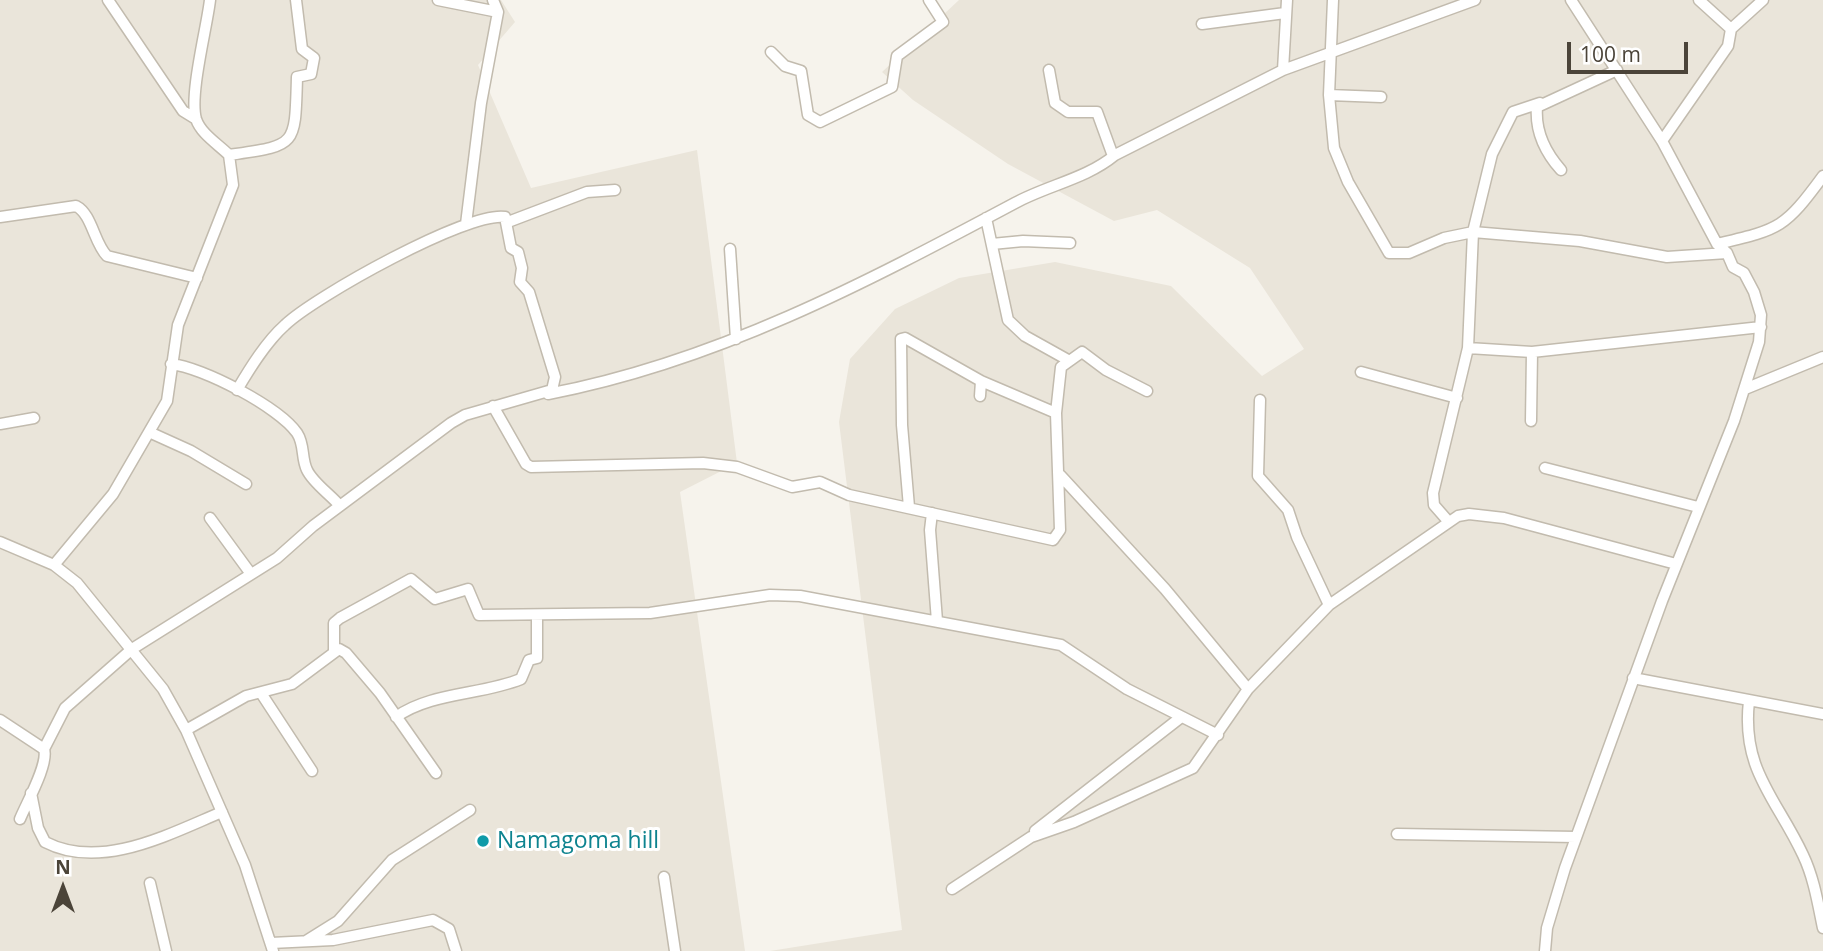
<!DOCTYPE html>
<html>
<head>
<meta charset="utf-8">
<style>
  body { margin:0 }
  #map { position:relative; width:1823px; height:951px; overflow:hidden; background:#f6f3ec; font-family:"Open Sans",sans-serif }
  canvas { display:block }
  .north { position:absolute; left:28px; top:853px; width:70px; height:70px; -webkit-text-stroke:5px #fff; paint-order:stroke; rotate:0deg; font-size:19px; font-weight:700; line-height:28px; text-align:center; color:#4b4439 }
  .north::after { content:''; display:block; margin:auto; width:24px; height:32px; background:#4b4439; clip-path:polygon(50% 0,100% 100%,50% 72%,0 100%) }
  .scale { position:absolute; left:1567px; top:42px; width:121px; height:32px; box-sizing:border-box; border:4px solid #4b4439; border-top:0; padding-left:9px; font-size:21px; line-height:24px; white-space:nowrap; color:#4b4439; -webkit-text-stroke:5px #fff; paint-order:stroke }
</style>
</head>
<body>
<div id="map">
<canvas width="1823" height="951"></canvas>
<div class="north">N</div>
<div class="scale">100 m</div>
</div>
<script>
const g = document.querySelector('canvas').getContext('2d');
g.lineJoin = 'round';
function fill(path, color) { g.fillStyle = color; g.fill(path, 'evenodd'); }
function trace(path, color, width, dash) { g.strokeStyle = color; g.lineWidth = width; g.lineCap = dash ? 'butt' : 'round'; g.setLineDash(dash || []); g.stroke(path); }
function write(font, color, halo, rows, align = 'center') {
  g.font = font + ' "Open Sans",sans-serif'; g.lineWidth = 6; g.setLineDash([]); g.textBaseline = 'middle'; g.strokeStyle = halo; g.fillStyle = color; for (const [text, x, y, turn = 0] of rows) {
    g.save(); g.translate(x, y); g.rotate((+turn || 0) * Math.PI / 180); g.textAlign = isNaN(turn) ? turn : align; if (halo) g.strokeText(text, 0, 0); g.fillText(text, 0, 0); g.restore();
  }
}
fill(new Path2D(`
  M 0,0 L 501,0 L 515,22 L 478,65 L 531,188 L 697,150 L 737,463 L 680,492 L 745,951 L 0,951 Z
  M 959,0 L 1823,0 L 1823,951 L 770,951 L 902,930 L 839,422 L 850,359 L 895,309 L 959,278 L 1055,262 L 1171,286 L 1262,376 L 1304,349 L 1250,268 L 1157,210 L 1114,221 L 1008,164 L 913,100 L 882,72 Z`), '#eae5da');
const minor = new Path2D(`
  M 108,0 L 183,111 L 196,119
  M 438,0 L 498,12
  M 1287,0 L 1283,70 L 1475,0
  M 1333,0 L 1329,95 L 1334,148 L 1348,182 L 1389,253 L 1409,253 L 1444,238 L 1473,232 L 1580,241 L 1667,257 L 1727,253
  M 1202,24 L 1285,13
  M 1731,29 L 1763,0
  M 771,52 L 785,66 L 801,71 L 808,115 L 820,122 L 892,87 L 897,56 L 943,22 L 929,0
  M 1049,70 L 1055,103 L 1068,112 L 1097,112 L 1113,156 L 1283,70
  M 1329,95 L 1381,97
  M 1662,141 L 1728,46 L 1731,29 L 1699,0
  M 229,155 C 297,145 295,148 297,77 L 311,74 L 314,58 L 302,49 L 296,0
  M 1561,170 C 1545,152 1535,131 1537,107 L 1617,70
  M 0,217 L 76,206 C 92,214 94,243 107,256 L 197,278
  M 986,218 L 1008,320 L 1025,336 L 1068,360
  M 508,222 L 587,192 L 615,190
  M 466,224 L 481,103 L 498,12 L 493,0
  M 992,244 L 1023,241 L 1070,243
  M 1717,244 C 1780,229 1784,229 1823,176
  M 730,249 L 736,339
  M 1468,348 L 1532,352 L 1761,327
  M 171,364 C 202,367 279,407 297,433 C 305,445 301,458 307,470 C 313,483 331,495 340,506
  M 1361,372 L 1457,398
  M 1745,389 L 1823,357
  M 548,394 C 716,362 865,283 1015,203 C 1048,185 1086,179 1115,155
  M 980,396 L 981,381
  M 1260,400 L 1258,476 L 1288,510 L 1297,537 L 1329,605
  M 493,406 L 526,464 L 531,467 L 703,463 L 737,467 L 792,487 L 820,482 L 849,495 L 1053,540 L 1060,530 L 1056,413 L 1061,367 L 1082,352 L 1106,370 L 1147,391
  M 1531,421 L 1532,352
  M 0,424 L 34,418
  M 149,432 L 191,451 L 246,484
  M 1545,468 L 1698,507
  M 1060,475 L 1165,589 L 1248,689
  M 909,507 L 902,425 L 901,339 L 905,338 L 981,381 L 1056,413
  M 932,513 L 930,530 L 937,621
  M 210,518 L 251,574
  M 1448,521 L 1434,505 L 1433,493 L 1468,348 L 1473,232 L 1492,154 L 1513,112 L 1540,103
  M 0,542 L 54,565 L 77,583 L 163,689 L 186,730 L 245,865 L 273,951
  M 54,565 L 113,494 L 167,401 L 178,325 L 233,185 L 229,155 C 218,144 201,134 196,119 C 189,95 207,27 210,0
  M 334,650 L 334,623 L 340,618 L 411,579 L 435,599 L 468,589 L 479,615 L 650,613 L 770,595 L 800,596 L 1061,645 L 1127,689 L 1218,735
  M 1633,678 L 1823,714
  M 261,693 L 312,771
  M 1749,701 C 1741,770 1777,799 1803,855 C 1814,878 1818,904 1823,928
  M 396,717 C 431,692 482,695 521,679 L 529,660 L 537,658 L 537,615
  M 0,720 L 44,749
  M 186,730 L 246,696 L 292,684 L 339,649 L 346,653 L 380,693 L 436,773
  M 31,793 L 38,828 L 45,842 C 101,871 169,834 222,812
  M 20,819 C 26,804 49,764 44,749 L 65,708 L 132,649 L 277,558 L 313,526 L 451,423 L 465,415 L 552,390 L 555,377 L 529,292 L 520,282 L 522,268 L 518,252 L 511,248 L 505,217 C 468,211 314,297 285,325 C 266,342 250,368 237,390
  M 1035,831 L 1180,718
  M 1397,834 L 1576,837
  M 664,877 L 675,951
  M 150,883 L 166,951
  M 952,889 L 1031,837 L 1074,822 L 1193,768 L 1248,689 L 1329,605 L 1458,516 L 1469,514 L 1504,518 L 1676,564
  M 306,941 L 338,921 L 392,860 L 470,810
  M 271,943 L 333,940 L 433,920 L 449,929 L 456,951
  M 1545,951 L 1547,928 L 1565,868 L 1662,601 L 1734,421 L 1759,342 L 1761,315 L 1754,292 L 1744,273 L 1733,267 L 1727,253 L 1717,244 L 1662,141 L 1571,0`);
trace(minor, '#c2bbae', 13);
trace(minor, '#fff', 10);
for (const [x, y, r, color] of [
  [483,841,7,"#0f9aa8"]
]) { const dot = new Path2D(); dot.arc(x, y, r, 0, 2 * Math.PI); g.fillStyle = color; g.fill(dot); trace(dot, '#fff', 2.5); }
write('23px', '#0d838f', '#fff', [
  ["Namagoma hill",497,841]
], 'left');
</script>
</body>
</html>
